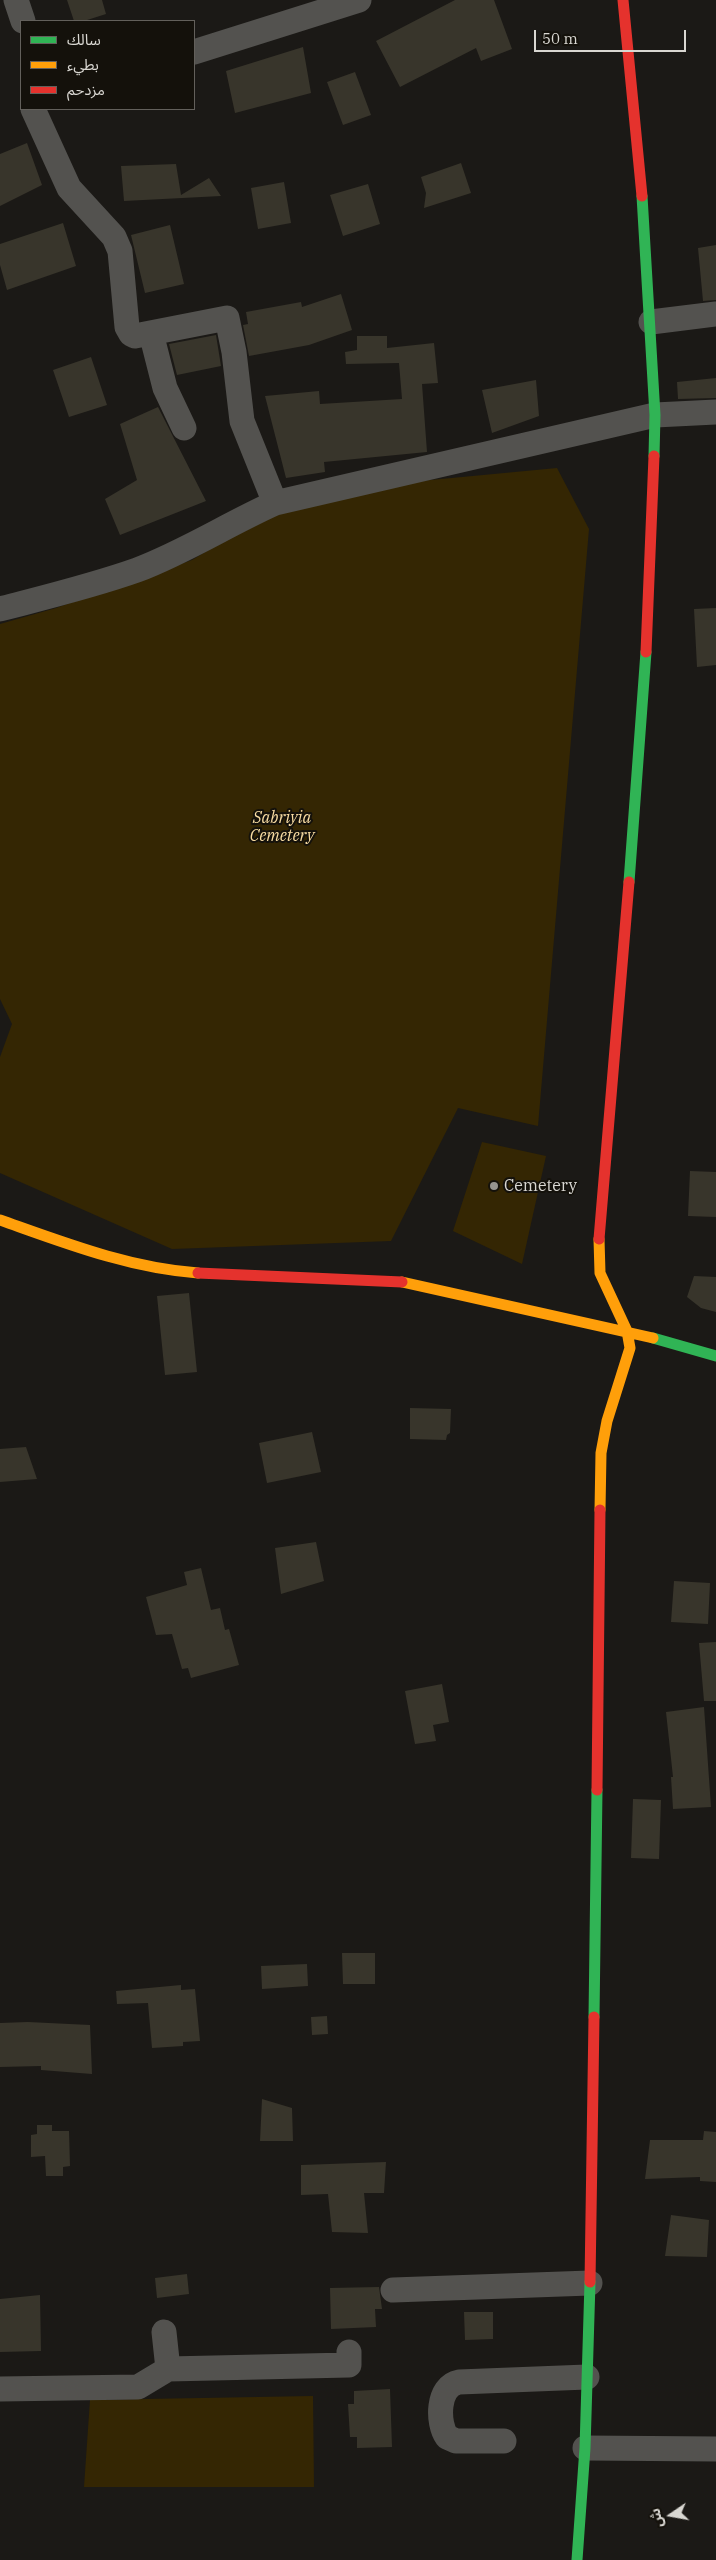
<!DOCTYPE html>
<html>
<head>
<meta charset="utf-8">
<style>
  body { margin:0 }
  #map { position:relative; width:716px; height:2560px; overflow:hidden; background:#1b1916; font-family:"IBM Plex Serif","Noto Sans Arabic",serif }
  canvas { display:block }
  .legend { position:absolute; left:20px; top:20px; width:175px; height:90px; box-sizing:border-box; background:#14110b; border:1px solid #63605b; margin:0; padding:6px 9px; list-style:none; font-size:15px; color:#d9d7d2 }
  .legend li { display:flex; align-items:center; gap:10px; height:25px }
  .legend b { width:25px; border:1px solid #63605b }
  .north { position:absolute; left:646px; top:2490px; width:50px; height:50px; -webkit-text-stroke:4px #14110b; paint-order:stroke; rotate:258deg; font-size:14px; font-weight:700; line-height:20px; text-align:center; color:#d9d7d2 }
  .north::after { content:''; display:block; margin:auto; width:18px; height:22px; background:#d9d7d2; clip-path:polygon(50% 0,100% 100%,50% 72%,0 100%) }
  .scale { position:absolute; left:534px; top:30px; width:152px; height:22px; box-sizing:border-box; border:2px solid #d9d7d2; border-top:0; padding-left:6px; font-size:15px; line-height:18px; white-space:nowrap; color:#d9d7d2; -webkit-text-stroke:4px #14110b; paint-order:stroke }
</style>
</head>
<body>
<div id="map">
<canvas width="716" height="2560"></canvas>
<ul class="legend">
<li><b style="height:6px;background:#30b455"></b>سالك</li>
<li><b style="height:6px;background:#ff9f0a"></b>بطيء</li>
<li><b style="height:6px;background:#e5322d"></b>مزدحم</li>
</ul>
<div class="north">ش</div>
<div class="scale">50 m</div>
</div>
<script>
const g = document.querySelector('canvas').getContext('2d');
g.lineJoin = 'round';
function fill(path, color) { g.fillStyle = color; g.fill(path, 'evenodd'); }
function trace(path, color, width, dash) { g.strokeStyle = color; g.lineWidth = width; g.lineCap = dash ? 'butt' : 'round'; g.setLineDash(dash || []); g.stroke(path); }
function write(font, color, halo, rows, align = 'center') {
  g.font = font + ' "IBM Plex Serif",serif'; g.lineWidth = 4; g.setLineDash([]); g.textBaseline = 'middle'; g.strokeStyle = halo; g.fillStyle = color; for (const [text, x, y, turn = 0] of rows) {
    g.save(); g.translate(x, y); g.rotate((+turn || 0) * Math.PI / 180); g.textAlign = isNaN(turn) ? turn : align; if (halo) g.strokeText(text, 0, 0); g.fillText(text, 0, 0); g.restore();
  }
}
fill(new Path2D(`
  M 557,468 L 589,529 L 538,1126 L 458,1108 L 391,1241 L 172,1249 L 0,1173 L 0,1057 L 12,1024 L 0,999 L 0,624 L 56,608 L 192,560 L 304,492 Z
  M 482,1142 L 546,1156 L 522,1264 L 453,1231 Z
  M 313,2396 L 314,2487 L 84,2487 L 90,2400 Z`), '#342603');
fill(new Path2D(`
  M 67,0 L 102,0 L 106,14 L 84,21 L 74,21 Z
  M 455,0 L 494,0 L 512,49 L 481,61 L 476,48 L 400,87 L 376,41 Z
  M 303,47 L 311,93 L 235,113 L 226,71 Z
  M 355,72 L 371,115 L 343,125 L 327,82 Z
  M 27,143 L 42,185 L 0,206 L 0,154 Z
  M 461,163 L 471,193 L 424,208 L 426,193 L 421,177 Z
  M 176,164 L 181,195 L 209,178 L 221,196 L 124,201 L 121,166 Z
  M 284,182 L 291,223 L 258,229 L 251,188 Z
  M 368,184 L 380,224 L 343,236 L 330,195 Z
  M 63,223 L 76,266 L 7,290 L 0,265 L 0,244 Z
  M 170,225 L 184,284 L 145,293 L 131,235 Z
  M 716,245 L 716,300 L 703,301 L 698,248 Z
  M 341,294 L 352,330 L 309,345 L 249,356 L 243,325 L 248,324 L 246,312 L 301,302 L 302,307 Z
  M 216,335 L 221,366 L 177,375 L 169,344 Z
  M 357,336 L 387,336 L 387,348 L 434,343 L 438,383 L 422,384 L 427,452 L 324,462 L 325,472 L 286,478 L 265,396 L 319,391 L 320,404 L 402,399 L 399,363 L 346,364 L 345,352 L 357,350 Z
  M 91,357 L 107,405 L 69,417 L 53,370 Z
  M 716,378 L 716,398 L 678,399 L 677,382 Z
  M 536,380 L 539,416 L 492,433 L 482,390 Z
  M 158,407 L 206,501 L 120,535 L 105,499 L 137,480 L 120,424 Z
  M 716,608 L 716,665 L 697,667 L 694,609 Z
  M 690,1171 L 716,1172 L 716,1217 L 688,1216 Z
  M 694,1276 L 716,1277 L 716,1312 L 701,1308 L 687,1297 Z
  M 189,1293 L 197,1372 L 165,1375 L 157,1296 Z
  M 410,1408 L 451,1409 L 450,1433 L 447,1435 L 446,1440 L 410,1439 Z
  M 312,1432 L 321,1472 L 267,1483 L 259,1443 Z
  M 26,1447 L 37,1479 L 0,1482 L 0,1449 Z
  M 316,1542 L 324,1581 L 281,1594 L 275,1548 Z
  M 201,1568 L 211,1610 L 220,1608 L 225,1630 L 229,1629 L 239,1665 L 191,1678 L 188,1668 L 182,1669 L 172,1634 L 156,1635 L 146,1597 L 187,1585 L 184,1572 Z
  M 674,1581 L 710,1583 L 708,1624 L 671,1622 Z
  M 716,1642 L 716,1701 L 704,1701 L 699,1643 Z
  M 442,1684 L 449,1722 L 433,1725 L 436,1741 L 415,1744 L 405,1691 Z
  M 704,1707 L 711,1807 L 673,1809 L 671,1777 L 673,1777 L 666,1712 Z
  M 633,1799 L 661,1800 L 659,1859 L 631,1858 Z
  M 342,1953 L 375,1953 L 375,1984 L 343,1984 Z
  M 307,1964 L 308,1986 L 262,1989 L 261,1966 Z
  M 181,1985 L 181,1990 L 195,1989 L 200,2041 L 183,2042 L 183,2046 L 152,2048 L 148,2003 L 117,2004 L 116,1991 Z
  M 327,2016 L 328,2034 L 312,2035 L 311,2017 Z
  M 28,2022 L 90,2025 L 92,2074 L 41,2070 L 41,2066 L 0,2067 L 0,2023 Z
  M 262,2099 L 292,2108 L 293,2141 L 260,2141 Z
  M 37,2125 L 52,2125 L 52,2131 L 69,2131 L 70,2166 L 63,2167 L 63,2176 L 46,2176 L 45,2156 L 31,2157 L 31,2135 L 37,2134 Z
  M 704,2131 L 716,2132 L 716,2182 L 700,2181 L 700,2177 L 645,2179 L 650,2140 L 703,2140 Z
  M 386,2162 L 384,2193 L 364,2193 L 368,2233 L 332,2232 L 328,2194 L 301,2195 L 301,2165 Z
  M 671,2215 L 709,2220 L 707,2257 L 665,2256 Z
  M 187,2274 L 189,2294 L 157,2298 L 155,2278 Z
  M 379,2287 L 382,2309 L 375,2309 L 376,2327 L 331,2329 L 330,2288 Z
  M 40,2295 L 41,2351 L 0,2352 L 0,2299 Z
  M 464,2312 L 493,2312 L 493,2339 L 465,2340 Z
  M 390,2389 L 392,2447 L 357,2448 L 357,2437 L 350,2437 L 348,2404 L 354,2404 L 354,2391 Z`), '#38352b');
trace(new Path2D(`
  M 16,0 L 23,21
  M 194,52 L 359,0
  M 33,109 L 69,188 L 114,237 L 120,251 L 127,327 L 131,334 L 135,336 L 227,318 L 234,352 L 242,421 L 275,503
  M 651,322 L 716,314
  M 151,333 L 165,388 L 184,428
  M 0,609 C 46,597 92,586 137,570 C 185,552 228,524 275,503 L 655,415 L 716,412
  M 393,2290 L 590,2283
  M 164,2332 L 168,2369 L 349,2365 L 349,2352
  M 0,2389 L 138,2387 L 168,2369
  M 504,2441 L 456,2441 L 447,2437 C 437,2423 437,2386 459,2382 L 587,2377
  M 585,2448 L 716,2449`), '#53524f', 25);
trace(new Path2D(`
  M 642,196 L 655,415 L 654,456
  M 629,882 L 646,652
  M 653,1338 L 716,1356
  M 594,2017 L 597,1790
  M 577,2560 L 585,2448 L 590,2282`), '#30b455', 11);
trace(new Path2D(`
  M 0,1220 C 65,1243 129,1268 198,1273
  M 599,1239 L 600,1273 L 627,1331 L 630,1348 L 607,1421 L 601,1453 L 600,1510
  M 402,1282 L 653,1338`), '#ff9f0a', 11);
trace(new Path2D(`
  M 623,0 L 642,196
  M 646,652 L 654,456
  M 599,1239 L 629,882
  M 198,1273 L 402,1282
  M 597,1790 L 600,1510
  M 590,2282 L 594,2017`), '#e5322d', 11);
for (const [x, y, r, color] of [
  [494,1186,5,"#969490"]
]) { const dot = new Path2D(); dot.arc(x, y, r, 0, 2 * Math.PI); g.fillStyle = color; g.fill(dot); trace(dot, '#14110b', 2); }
write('italic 16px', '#f8dca2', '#14110b', [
  ["Sabriyia",282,818],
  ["Cemetery",282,836]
]);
write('16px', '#d9d7d2', '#14110b', [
  ["Cemetery",504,1186]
], 'left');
</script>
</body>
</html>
